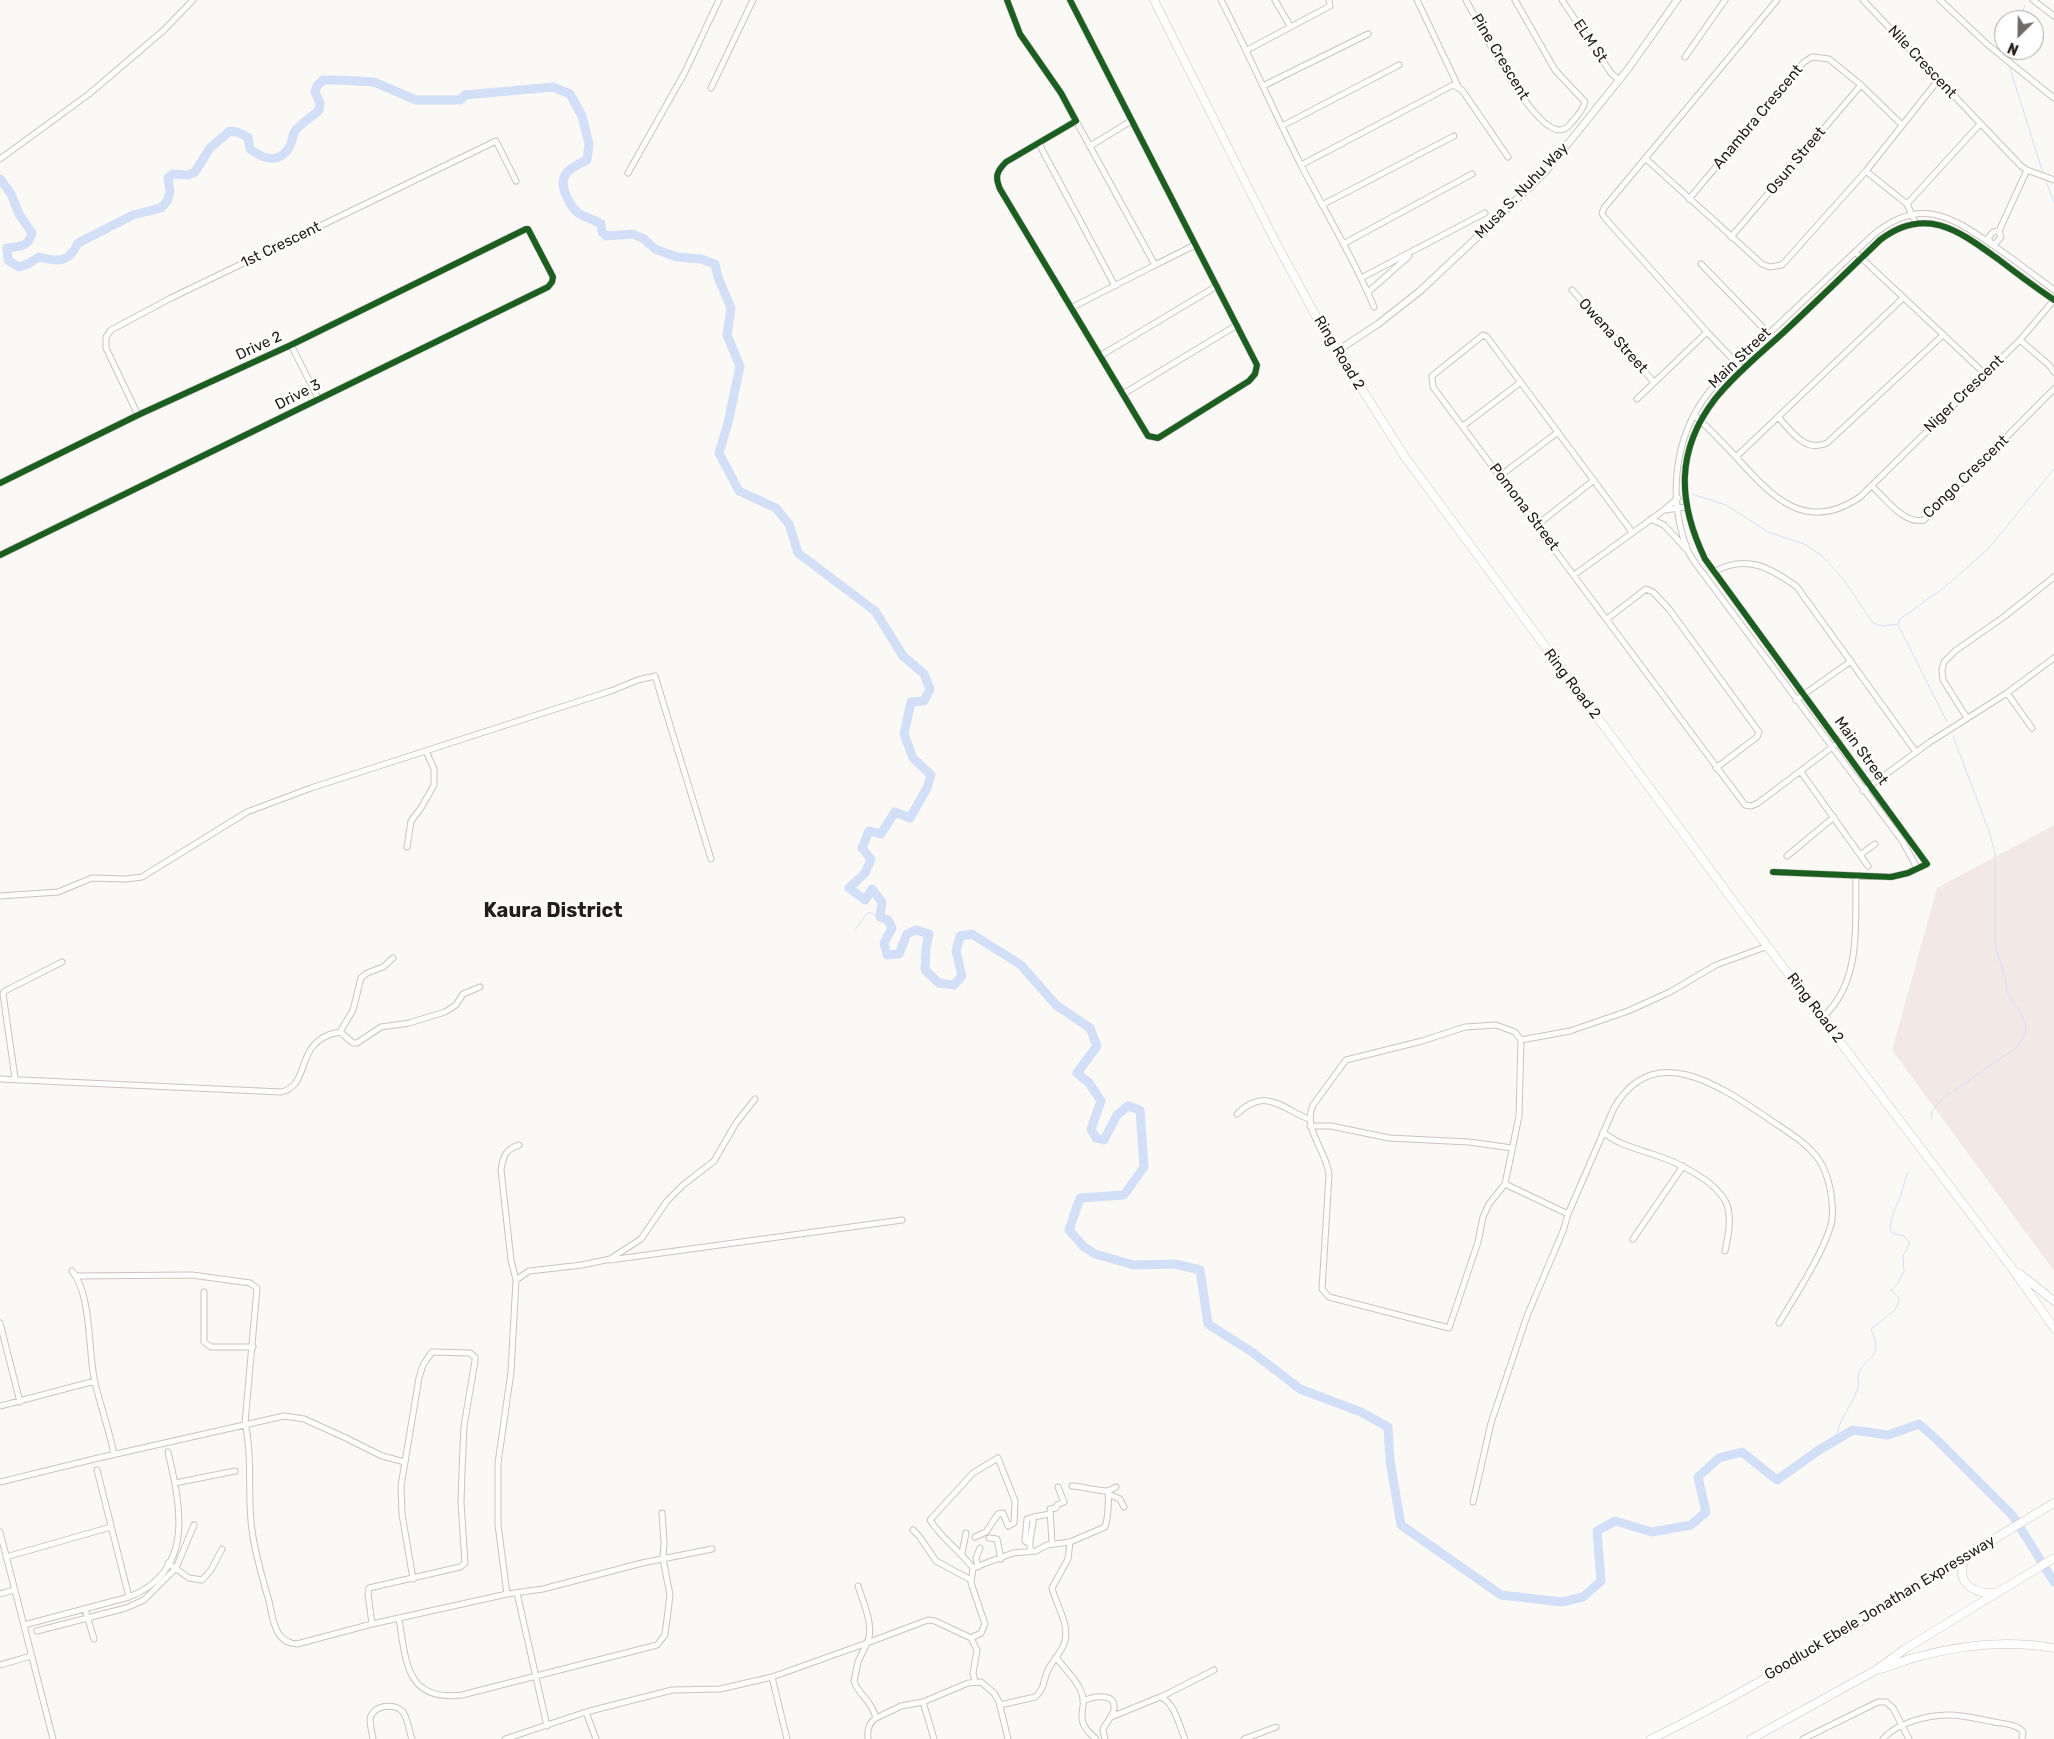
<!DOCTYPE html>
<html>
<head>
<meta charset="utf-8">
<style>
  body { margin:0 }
  #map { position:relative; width:2054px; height:1739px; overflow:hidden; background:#fbf9f6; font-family:Rubik,sans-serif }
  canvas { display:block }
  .north { position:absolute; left:1994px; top:10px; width:50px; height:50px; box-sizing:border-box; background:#fff; border:1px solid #a7a5a3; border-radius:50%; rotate:203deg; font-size:14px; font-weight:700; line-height:20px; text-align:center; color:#241d18 }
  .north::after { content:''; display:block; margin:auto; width:18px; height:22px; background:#6f6a66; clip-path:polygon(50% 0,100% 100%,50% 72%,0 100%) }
</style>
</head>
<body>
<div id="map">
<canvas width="2054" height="1739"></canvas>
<div class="north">N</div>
</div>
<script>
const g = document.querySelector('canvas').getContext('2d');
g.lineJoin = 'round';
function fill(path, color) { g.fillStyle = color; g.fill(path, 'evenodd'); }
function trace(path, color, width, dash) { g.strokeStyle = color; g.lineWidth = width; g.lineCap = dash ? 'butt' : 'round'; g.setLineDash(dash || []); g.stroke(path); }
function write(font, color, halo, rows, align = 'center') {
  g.font = font + ' Rubik,sans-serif'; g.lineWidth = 4.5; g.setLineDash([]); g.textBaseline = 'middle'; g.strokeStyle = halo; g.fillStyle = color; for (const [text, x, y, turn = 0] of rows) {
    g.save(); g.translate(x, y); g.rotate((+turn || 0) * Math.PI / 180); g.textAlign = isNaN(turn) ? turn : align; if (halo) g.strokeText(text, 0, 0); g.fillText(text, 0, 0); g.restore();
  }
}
fill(new Path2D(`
  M 2054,825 L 2054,1271 L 1892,1050 L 1937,888 Z`), '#f2e9e6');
trace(new Path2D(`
  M 2020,20 L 2025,5
  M 2010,59 L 2011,50
  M 2009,65 L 2043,173
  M 2045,179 L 2054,202
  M 1692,494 L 1726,505 L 1768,532 L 1804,544 L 1821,555 L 1844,580 L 1873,623 L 1883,626 L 1898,624
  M 1898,624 L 1900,619 L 1945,587 L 1988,549 L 2054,469
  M 1898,625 L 1947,722
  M 855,930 L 868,912 L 880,917
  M 1931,1119 L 1932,1111 L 1942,1099 L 2017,1047 L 2025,1034 L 2026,1025 L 2019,1010 L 2007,993 L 2006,982 L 1995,944 L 1995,853 L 1989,831 L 1953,736
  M 1834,1441 C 1837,1434 1839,1426 1842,1419 C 1848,1409 1854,1399 1858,1388 C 1859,1384 1858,1381 1858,1377 C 1862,1355 1886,1361 1871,1329 L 1895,1310 L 1900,1299 L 1891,1290 L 1897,1285 L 1904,1271 L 1903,1256 L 1910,1243 L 1904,1236 L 1892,1233 C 1887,1222 1897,1206 1901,1195 C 1904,1187 1904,1180 1908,1172`), '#d3dff7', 1);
trace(new Path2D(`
  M 0,179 L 11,194 L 19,214 L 32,233 C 28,248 20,246 7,248 L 8,260 L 19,267 L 28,264 L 39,257 C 58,262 69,263 78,243 L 133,215 L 161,208 L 168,200 L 170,191 L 168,178 L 173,174 L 188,175 L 195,172 L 210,148 L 230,131 L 237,132 L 248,137 L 250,149 C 263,159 279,165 290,146 C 292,142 292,136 295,131 C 300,124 312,117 319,110 L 320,103 L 315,92 L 317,86 L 323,80 L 337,80 L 374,82 L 416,100 L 460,100 L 465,95 L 553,87 L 570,94 L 582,116 L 589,144 L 587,160 C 570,168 557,174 566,195 C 569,201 571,207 577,212 C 583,217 594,219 601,224 L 602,232 L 606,236 L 633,234 L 644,239 L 655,249 L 677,257 L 701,259 L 715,264 L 718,277 L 731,308 L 727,335 L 740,366 L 728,423 L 719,453 L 739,491 L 776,508 L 789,524 L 798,553 L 875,611 L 903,656 L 924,674 L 930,689 L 924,701 L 911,702 L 904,734 L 913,758 L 931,775 L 927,788 L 910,818 L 895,812 L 881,834 L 869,831 L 862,848 L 871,859 L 865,873 L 849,888 L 865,900 L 872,889 L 882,902 L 880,917 L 888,920 L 892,928 L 884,943 L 887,955 L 899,954 L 907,934 L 916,930 L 929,934 L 926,947 L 925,970 L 939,983 L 954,985 L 962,976 L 956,951 L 960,936 L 972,934 L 1021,965 L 1056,1005 L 1090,1028 L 1097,1046 L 1077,1073 L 1089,1083 L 1101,1101 L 1091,1129 L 1096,1138 L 1104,1140 L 1117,1115 L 1128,1106 L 1140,1110 L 1144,1167 L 1124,1195 L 1080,1198 L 1069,1230 L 1084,1247 L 1095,1254 L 1134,1265 L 1175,1264 L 1200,1270 L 1208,1324 L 1252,1352 L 1300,1389 L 1361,1412 L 1388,1427 L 1390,1461 L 1401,1525 L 1501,1595 L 1562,1602 L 1583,1597 L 1601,1581 L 1597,1531 L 1615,1521 L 1652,1532 L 1691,1525 L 1706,1512 L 1698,1477 L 1719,1458 L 1742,1452 L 1777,1480 L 1819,1450 L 1853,1430 L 1888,1435 L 1919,1424 L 1936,1439 L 2013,1516 L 2054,1582`), '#d3dff7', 9);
const minor = new Path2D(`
  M 1007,0 L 1020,34 L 1061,93 L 1076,121 L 1006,162 C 996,172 995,177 1000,189 L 1148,436 L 1158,438 L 1249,381 L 1255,374 L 1257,365 L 1070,0
  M 1221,0 C 1249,54 1273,110 1301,165 C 1325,212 1354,258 1374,307
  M 1275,0 L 1290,26
  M 1417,0 L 1458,86
  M 1466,0 C 1479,24 1532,131 1560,130 C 1566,130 1569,125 1573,121 C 1578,115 1583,110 1585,102 L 1555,70 L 1515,0
  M 1562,0 L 1611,73 L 1619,80
  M 1863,0 L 2021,166 L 2027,170 L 2054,180
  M 1940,0 L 1988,45 L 2054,98
  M 2033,0 L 2054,16
  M 1247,50 L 1330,6 L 1329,0
  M 1685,57 L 1725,0
  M 1263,86 L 1368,34
  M 711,88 L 753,0
  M 1076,121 L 1155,265 L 1195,245
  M 1282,126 L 1399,65
  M 1039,144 L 1115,286
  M 1090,146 L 1131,121
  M 1645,158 L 1762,264 L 1770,267 L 1782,265 L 1866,171 L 1939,79
  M 0,159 L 89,94 L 164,30 L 193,0
  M 1301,165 L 1453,85 L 1462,90 L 1508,157
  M 1866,171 L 1907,204 L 1916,224
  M 628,173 L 685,72 L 719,0
  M 1689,199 L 1804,62 L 1812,57 L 1829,59 L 1861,85 L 1902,125
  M 1907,204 L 1980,124
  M 1322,205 L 1454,136
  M 1999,231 L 2027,170
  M 1731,237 L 1861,85
  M 1991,243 L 1988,238 L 1993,232 L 1999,231 L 2001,237 L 1996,243 L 1991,244
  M 1343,244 L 1472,174
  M 1855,252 L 1984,373
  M 1701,264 L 1769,334
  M 1361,278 L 1485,213
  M 1572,290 L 1654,382
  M 1368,292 L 1409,256
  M 1071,308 L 1155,265
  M 2020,340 L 2049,365 L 2054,372
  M 291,345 L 318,398
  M 1100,356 L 1217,286
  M 1743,370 L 1707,332 L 1604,217 L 1602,213 L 1604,208 L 1777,0
  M 1123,394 L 1237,325
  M 1637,399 L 1707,332
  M 138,415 L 106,348 L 106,337 L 111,330 L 171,298 L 496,141 L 516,181
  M 1694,415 C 1709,428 1723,443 1737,458 C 1772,497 1806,534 1860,497 L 2020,340 L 2054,300
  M 1778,417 C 1792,432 1805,453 1827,443 L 1943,335
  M 1463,426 L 1521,382
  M 1736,457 L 1903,298
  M 1500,476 L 1558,432
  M 0,483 L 138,415 L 291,345 L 526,229 L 528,229 L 553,277 L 552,282 L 548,287 L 0,555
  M 1872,486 C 1885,498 1904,525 1924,520 L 2054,389
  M 1665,510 L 1686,507
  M 1651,519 L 1664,525 L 1688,551
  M 1537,525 L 1594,480
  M 1632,532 L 1487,337 L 1483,335 L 1432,376 L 1433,387 L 1745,805 L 1751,806 L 1758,803 L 1839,742
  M 1714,572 C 1745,554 1770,567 1797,587 L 1916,752
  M 1574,575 L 1664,510 L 1678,498
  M 1607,619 L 1646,589 L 1653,592 L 1669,609 L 1759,732 L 1757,737 L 1716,768
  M 2007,693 L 2032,728
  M 1796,700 L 1851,661
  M 1967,718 L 1943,680 L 1942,670 L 1944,662 L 1955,651 L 2005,616 L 2054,577
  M 1801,772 L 1868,866
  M 1863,791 L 1930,742 L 2007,693 L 2054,658
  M 407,847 L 411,821 L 421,808 L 434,785 L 434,769 L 426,751
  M 1860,855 L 1875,844
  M 1787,856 L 1834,817
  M 1917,868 L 1903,842 L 1705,576 C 1699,568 1692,560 1688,551 C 1667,499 1674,436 1709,392 C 1728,368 1754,348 1777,326 C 1809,296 1841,265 1873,235 C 1920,196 1951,216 1994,246 C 2015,260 2034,275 2054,290
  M 1773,872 L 1891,877 L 1908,873 L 1927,864 L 1705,559 C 1678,503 1675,451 1715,399 C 1735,374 1761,353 1784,332 C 1816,302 1848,271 1880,240 C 1926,205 1959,231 1998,259 C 2016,273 2035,287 2054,300
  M 0,896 L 58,892 L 92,878 L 126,879 L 142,877 L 247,812 L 311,788 L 611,691 L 638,680 L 655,676 L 711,859
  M 1823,1017 C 1862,981 1855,925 1856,877
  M 1496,1025 L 1515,1032 L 1521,1040 L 1519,1116 L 1505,1184 L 1489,1204 L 1483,1217 L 1478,1242 L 1449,1328 L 1329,1297 L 1322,1289 L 1329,1175 C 1327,1151 1302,1129 1313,1105 L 1346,1060 L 1422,1041 L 1465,1027 Z
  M 340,1032 L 353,1010 L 361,978 L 367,973 L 383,967 L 393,958
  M 1521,1040 L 1570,1031 L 1628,1011 L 1670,992 L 1716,965 L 1768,946
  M 15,1078 L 3,994 L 5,991 L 62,962
  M 0,1079 L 281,1092 C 313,1085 292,1040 340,1032 L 353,1043 L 357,1043 L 381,1027 L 409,1023 L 445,1012 L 456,1005 L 463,994 L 480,987
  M 1237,1114 C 1266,1086 1282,1109 1309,1119
  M 1310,1126 L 1331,1126 L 1389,1138 L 1469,1142 L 1512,1148
  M 1603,1132 C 1617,1144 1634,1148 1652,1154 C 1675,1161 1718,1181 1727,1205 C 1732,1219 1728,1237 1725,1251
  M 1505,1184 L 1568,1214
  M 1633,1239 L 1683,1166
  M 610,1260 L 902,1220
  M 72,1271 C 92,1294 88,1354 95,1383 C 101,1407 109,1430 114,1454
  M 76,1276 L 192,1275 L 250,1283 L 257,1288 L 245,1423 C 253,1458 247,1494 252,1530 C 255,1554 262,1577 269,1601 C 273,1618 274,1643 297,1644 L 372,1624 L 507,1594 L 543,1589 L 642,1563 L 712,1549
  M 516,1280 L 529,1271 L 582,1265 L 610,1259 L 641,1239 L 667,1201 L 683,1185 L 714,1161 L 736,1123 L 755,1099
  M 204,1292 L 204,1342 L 211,1347 L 253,1347
  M 0,1323 L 20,1402
  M 0,1406 L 95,1381
  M 97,1470 L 129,1597
  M 0,1482 L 94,1459 L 284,1416 L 304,1419 L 346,1438 L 382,1456 L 405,1462
  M 175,1483 L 235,1471
  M 1108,1491 L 1116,1487
  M 1108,1494 L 1120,1499 L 1124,1507
  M 1473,1502 L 1491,1423 L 1527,1316 L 1563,1231 L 1568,1214 L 1614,1108 C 1653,1040 1719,1085 1766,1117 C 1784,1130 1806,1141 1819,1160 C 1829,1175 1834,1201 1832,1219 C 1829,1244 1793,1300 1779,1323
  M 913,1530 L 919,1536 L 936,1561 L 971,1580
  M 0,1532 L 53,1739
  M 989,1538 L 997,1539 L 1001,1559
  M 1028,1543 L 1025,1541 L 1027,1519 L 1033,1517
  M 1052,1544 L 1050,1509 L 1056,1508 L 1057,1505 L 1064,1502 L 1058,1487
  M 1031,1551 C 1027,1540 1034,1529 1033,1517 L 1050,1514
  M 962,1553 L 966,1533
  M 6,1557 L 111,1527
  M 168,1563 L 189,1578 L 202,1580 L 211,1570 L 222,1549
  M 978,1567 L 976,1558 L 980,1548
  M 973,1568 C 960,1551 941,1538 930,1520 L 973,1473 L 998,1458 L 1015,1501 L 1014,1523 L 1008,1526 L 1003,1513 L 998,1514 L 986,1532 L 975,1537
  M 517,1593 L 547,1726
  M 0,1594 L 14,1590
  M 507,1594 L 498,1525 L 498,1463 L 511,1372 L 516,1280 L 511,1260 L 501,1170 C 503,1156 506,1149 519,1145
  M 85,1609 L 94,1639
  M 399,1619 C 406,1660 405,1702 462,1695 L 657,1645 L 665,1635 L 670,1595 L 663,1559 L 664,1543 L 662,1513
  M 372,1624 L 368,1594 L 369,1588 L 460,1567 L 465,1563 L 461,1503 L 462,1471 L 464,1426 L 475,1361 L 475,1357 L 470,1353 L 432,1352 L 423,1365 L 419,1378 L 401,1486 L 402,1514 L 413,1579
  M 24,1625 L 129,1597 C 195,1571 181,1507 168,1452
  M 37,1631 L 126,1608 L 144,1600 L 176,1568 L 194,1525
  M 971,1638 L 977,1650 L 973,1673 L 975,1682
  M 1056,1657 C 1063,1667 1075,1678 1080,1689 C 1091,1710 1069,1716 1096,1739
  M 0,1665 L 31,1656
  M 772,1677 L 787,1739
  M 1161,1697 L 1214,1670
  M 1083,1701 C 1093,1696 1116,1692 1114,1709 C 1113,1717 1105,1723 1103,1730 L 1105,1739
  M 923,1702 L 934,1739
  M 1000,1705 L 1035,1697 C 1045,1689 1043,1680 1048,1670 C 1052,1661 1061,1653 1064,1644 C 1071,1626 1056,1605 1052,1588 L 1068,1559 L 1070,1542
  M 586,1712 L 596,1739
  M 1111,1717 L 1160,1697 C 1175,1702 1179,1726 1185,1739
  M 876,1718 L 901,1706 L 923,1702 L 968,1683 L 981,1682 L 994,1693 L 999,1702 L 1008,1739
  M 373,1739 C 372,1733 370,1725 370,1719 C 373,1704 395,1703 403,1712 C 408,1719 409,1731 412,1739
  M 505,1739 L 586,1712 L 672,1690 L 720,1689 L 772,1677 L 867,1643 C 875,1627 863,1602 858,1586
  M 868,1739 C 867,1731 868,1723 876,1718 C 871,1699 859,1696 854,1681 L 858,1662 L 867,1643 L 928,1620 L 935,1621 L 971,1638 L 981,1633 L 985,1624 L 971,1583 L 973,1568 L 1013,1553 L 1036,1551 L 1047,1545 L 1070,1542 L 1105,1527 C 1108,1519 1109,1500 1108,1491 C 1096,1491 1085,1487 1072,1486
  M 1244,1739 L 1276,1727
  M 1803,1739 L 1878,1702 L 1886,1702 L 1893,1708 L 1909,1739
  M 1883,1739 C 1896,1723 1928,1715 1948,1715 C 1964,1715 1979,1719 1994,1722 C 2004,1724 2017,1724 2023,1732 L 2022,1739`);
const tertiary = new Path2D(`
  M 1337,351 L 1378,324 L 1420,291 L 1488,227 L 1546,171 L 1628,69 L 1677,0`);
const primary = new Path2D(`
  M 1154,0 L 1276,243 L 1317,318 L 1405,457 L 1743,914 L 2011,1267 L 2054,1328
  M 2019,1273 L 2054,1301
  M 1967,1556 C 1953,1580 1971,1594 1994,1593
  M 1880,1669 C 1893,1666 1904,1660 1917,1657 C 1961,1645 2009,1640 2054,1648
  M 1651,1739 C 1791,1671 1920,1582 2054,1503
  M 1751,1739 L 1876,1670 L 1905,1649 L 2054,1558`);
trace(minor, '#c9c4c0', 7);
trace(tertiary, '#c9c4c0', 8);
trace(primary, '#c9c4c0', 9);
trace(minor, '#fefefe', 5);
trace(tertiary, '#fefefe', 6);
trace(primary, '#fefefe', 8);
trace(new Path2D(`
  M 1007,0 L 1020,34 L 1061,93 L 1076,121 L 1006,162 C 996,172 995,177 1000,189 L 1148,436 L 1158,438 L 1249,381 L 1255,374 L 1257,365 L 1070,0
  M 0,483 L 138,415 L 291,345 L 526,229 L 528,229 L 553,277 L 552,282 L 548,287 L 0,555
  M 1773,872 L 1891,877 L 1908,873 L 1927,864 L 1705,559 C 1678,503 1675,451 1715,399 C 1735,374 1761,353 1784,332 C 1816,302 1848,271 1880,240 C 1926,205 1959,231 1998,259 C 2016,273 2035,287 2054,300`), '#1b5e20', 6);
write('15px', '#241d18', '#fff', [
  ["ELM St",1590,41,56],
  ["Pine Crescent",1500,57,59],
  ["Nile Crescent",1922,62,47],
  ["Anambra Crescent",1758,117,-50],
  ["Osun Street",1796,161,-50],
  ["Musa S. Nuhu Way",1522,191,-46],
  ["1st Crescent",281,245,-26],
  ["Owena Street",1613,336,48],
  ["Drive 2",259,346,-25],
  ["Ring Road 2",1339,353,59],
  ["Main Street",1740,358,-44],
  ["Niger Crescent",1964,394,-44],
  ["Drive 3",298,395,-27],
  ["Congo Crescent",1966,477,-44],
  ["Pomona Street",1524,507,53],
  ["Ring Road 2",1572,684,53],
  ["Main Street",1861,751,54],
  ["Ring Road 2",1815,1008,53],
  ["Goodluck Ebele Jonathan Expressway",1880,1608,-31]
]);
write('bold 20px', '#241d18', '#fff', [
  ["Kaura District",553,911]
]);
</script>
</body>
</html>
